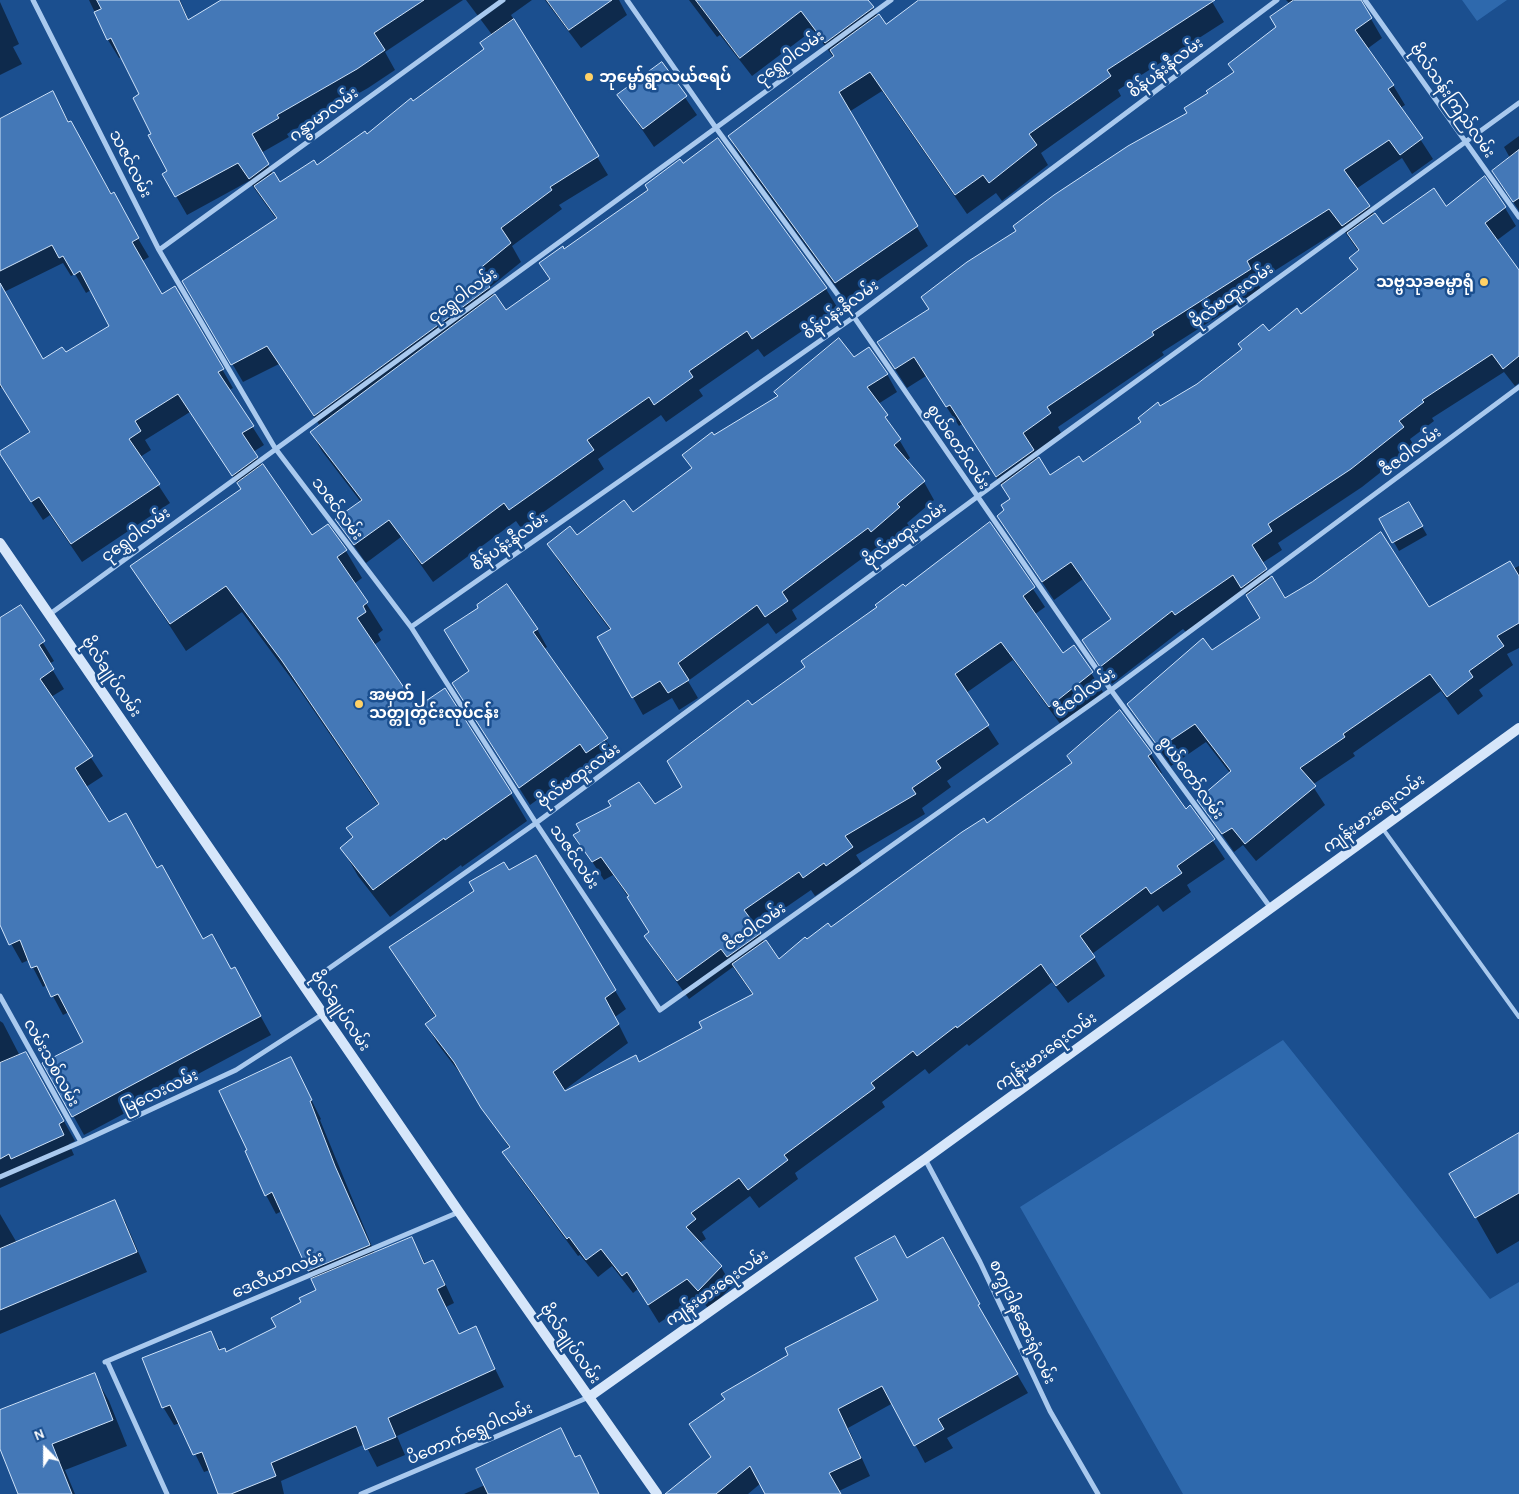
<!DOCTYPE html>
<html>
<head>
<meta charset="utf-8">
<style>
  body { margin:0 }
  #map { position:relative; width:1519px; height:1494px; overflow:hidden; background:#1b4f8f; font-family:Karla,sans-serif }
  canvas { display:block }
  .north { position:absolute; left:20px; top:1424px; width:50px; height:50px; -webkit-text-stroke:4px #1b4f8f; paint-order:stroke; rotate:338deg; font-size:14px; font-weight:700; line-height:20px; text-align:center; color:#fff }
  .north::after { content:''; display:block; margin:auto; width:18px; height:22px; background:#fff; clip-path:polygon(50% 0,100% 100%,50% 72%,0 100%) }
</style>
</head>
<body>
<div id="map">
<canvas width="1519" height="1494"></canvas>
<div class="north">N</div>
</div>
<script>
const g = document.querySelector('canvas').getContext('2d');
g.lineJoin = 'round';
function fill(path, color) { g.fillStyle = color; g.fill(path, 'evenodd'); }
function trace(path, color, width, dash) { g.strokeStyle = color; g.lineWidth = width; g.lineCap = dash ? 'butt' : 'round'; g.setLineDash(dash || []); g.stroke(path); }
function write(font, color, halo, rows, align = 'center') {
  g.font = font + ' Karla,"Noto Sans Myanmar",sans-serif'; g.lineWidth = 5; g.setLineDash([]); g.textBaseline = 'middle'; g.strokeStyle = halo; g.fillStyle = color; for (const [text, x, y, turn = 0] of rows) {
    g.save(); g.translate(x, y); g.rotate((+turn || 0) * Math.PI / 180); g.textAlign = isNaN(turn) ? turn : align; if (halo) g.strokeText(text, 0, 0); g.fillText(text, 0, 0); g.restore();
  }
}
fill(new Path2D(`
  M 1462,0 L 1507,0 L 1477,21 Z
  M 1283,1040 L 1490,1299 L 1519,1282 L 1519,1494 L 1183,1494 L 1020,1207 Z`), '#2e69ad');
fill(new Path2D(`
  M 89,0 L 180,0 L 189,21 L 224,0 L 463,0 L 385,52 L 395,70 L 368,88 L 287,134 L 289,137 L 261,153 L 279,184 L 317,166 L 367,136 L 485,50 L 493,36 L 466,0 L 532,0 L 511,15 L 608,175 L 559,205 L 562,209 L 512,246 L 521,262 L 489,288 L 505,312 L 550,280 L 541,264 L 564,250 L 717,140 L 826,289 L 837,307 L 764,357 L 758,349 L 699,390 L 703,396 L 666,422 L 661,415 L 598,459 L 604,469 L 521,528 L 516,521 L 433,582 L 401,537 L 366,563 L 336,520 L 361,502 L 322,451 L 311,432 L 320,426 L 279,364 L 243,382 L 184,282 L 277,220 L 249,181 L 187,215 L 164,175 L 169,172 L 153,134 L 141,95 L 122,57 L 119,58 L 108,40 Z
  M 545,0 L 619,0 L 627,15 L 581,48 Z
  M 689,0 L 867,0 L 885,26 L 921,0 L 1211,0 L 1224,22 L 1118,90 L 1121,96 L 1041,153 L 1048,165 L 1002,201 L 996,193 L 967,214 L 882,91 L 849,112 L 928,246 L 847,302 L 740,156 L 729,137 L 834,58 L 813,30 L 752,76 L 720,35 L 717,37 Z
  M 1286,0 L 1360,0 L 1382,38 L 1367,49 L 1393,85 L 1405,105 L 1400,108 L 1433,159 L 1412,174 L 1402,158 L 1356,189 L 1383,226 L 1446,207 L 1484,178 L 1505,208 L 1516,226 L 1496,241 L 1519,272 L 1519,383 L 1515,386 L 1504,372 L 1432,418 L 1434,421 L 1410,439 L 1414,446 L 1362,487 L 1278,543 L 1282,550 L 1262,563 L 1284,600 L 1429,608 L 1519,566 L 1519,648 L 1507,654 L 1513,665 L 1479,690 L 1483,696 L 1458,715 L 1441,691 L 1353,753 L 1355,756 L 1312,785 L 1325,805 L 1256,861 L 1243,845 L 1234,852 L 1198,800 L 1230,773 L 1206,742 L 1171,766 L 1128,704 L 1261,619 L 1245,592 L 1186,632 L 1183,629 L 1112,684 L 1083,640 L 1112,621 L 1083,579 L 1054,600 L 998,516 L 1006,511 L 1011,500 L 962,424 L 959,426 L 926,376 L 907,388 L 878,343 L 930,310 L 922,298 L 1188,113 L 1234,73 L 1229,65 L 1277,27 L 1290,4 ZM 1342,228 L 1359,252 L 1351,258 L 1358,270 L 1301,315 L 1268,333 L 1239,345 L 1242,350 L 1197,385 L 1160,407 L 1142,423 L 1082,464 L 1050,477 L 1034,453 L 1061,433 L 1058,427 L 1164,355 L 1162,352 L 1261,289 L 1257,282 Z
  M 0,2 L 19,44 L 13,47 L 22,64 L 0,75 Z
  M 662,64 L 697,115 L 654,147 L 619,96 Z
  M 52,93 L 149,257 L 142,261 L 162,295 L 175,288 L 233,388 L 229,390 L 264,445 L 253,452 L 262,466 L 312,537 L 346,551 L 362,578 L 354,584 L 383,630 L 378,634 L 381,640 L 374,645 L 416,709 L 511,794 L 527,821 L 462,867 L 461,865 L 390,917 L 358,876 L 342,848 L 353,839 L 348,829 L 379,806 L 299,689 L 242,612 L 186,651 L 131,566 L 242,490 L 190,412 L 145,440 L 151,450 L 140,457 L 170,503 L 82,562 L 50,515 L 43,520 L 11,471 L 31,433 L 2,387 L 0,388 L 0,121 ZM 63,263 L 71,276 L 75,274 L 86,293 L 91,290 L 111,326 L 65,354 L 43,361 L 4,292 Z
  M 1519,136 L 1519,211 L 1493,171 L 1510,158 L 1504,147 Z
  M 853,358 L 887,374 L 897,392 L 878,404 L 910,458 L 906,461 L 924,482 L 934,500 L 907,523 L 909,526 L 882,549 L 879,546 L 792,610 L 797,619 L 776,634 L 768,623 L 688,681 L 698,698 L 679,710 L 672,698 L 643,715 L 599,637 L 611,631 L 559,562 L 549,544 L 577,537 L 633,514 L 692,469 L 684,455 Z
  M 1409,504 L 1427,535 L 1399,551 L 1381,520 Z
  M 989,523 L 1045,607 L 1034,615 L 1062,654 L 1074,646 L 1103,692 L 1061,725 L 1013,660 L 966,693 L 999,744 L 947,781 L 951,787 L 922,808 L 925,814 L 856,855 L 863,866 L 838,884 L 836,882 L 815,896 L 811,890 L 756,928 L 765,943 L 779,961 L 807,941 L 831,929 L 987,825 L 1073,764 L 1120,712 L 1151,754 L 1162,773 L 1159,774 L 1186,810 L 1190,807 L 1225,859 L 1187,885 L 1191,892 L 1163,912 L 1158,905 L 1092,954 L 1105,976 L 1068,1003 L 1052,982 L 969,1046 L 967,1044 L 929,1074 L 925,1069 L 882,1102 L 885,1107 L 795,1173 L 798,1179 L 759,1208 L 750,1196 L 702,1232 L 706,1239 L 699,1243 L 721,1267 L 732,1286 L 709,1309 L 698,1297 L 659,1323 L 638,1289 L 633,1293 L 612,1266 L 598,1277 L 580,1255 L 578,1256 L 515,1171 L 504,1153 L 510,1149 L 466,1081 L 437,1043 L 427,1025 L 436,1018 L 390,947 L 536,857 L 626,1009 L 615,1017 L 628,1043 L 563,1091 L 564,1093 L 639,1063 L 704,1029 L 753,995 L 733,967 L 689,999 L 657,955 L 646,936 L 650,933 L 629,898 L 613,875 L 604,880 L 575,835 L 655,806 L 684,788 L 751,707 L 806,668 Z
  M 21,607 L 54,661 L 49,664 L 64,689 L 51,697 L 103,776 L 86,787 L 109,824 L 156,869 L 203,941 L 245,988 L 271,1035 L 84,1135 L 44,1063 L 85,1042 L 69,1012 L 63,1015 L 47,985 L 43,987 L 29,960 L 22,963 L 0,924 L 0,620 Z
  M 537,629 L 547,647 L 544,649 L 617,756 L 597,770 L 591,761 L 530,805 L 464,701 L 470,672 L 455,648 Z
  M 0,1021 L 3,1023 L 20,1056 L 37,1073 L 75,1141 L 69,1144 L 74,1155 L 0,1188 Z
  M 290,1058 L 321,1119 L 320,1120 L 375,1254 L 412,1238 L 426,1265 L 433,1261 L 443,1279 L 454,1303 L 446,1307 L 460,1335 L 475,1328 L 504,1387 L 397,1436 L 405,1455 L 377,1467 L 365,1444 L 281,1481 L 284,1494 L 220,1494 L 210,1470 L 204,1472 L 180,1423 L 174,1425 L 163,1407 L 210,1332 L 221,1350 L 226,1353 L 278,1328 L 302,1303 L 318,1291 L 282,1211 L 276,1214 L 266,1195 Z
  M 1519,1134 L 1519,1241 L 1497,1254 L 1451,1174 Z
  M 114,1202 L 125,1221 L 147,1272 L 0,1334 L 0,1214 L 17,1243 Z
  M 953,1257 L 987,1323 L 1028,1393 L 947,1438 L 953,1448 L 925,1463 L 893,1403 L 848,1428 L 870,1476 L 839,1491 L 840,1494 L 767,1494 L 761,1483 L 748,1494 L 683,1494 L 711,1458 L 691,1424 L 880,1300 L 907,1259 Z
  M 94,1375 L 109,1401 L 127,1446 L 65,1470 L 75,1494 L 19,1494 L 0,1446 L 0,1411 Z
  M 560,1430 L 576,1458 L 579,1456 L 599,1494 L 464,1494 L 485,1485 Z`), '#0007');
const building = new Path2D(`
  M 97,0 L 179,0 L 188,20 L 221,0 L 424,0 L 374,33 L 385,50 L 357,69 L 277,115 L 279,118 L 252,134 L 269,164 L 249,179 L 238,163 L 175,197 L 162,174 L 167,171 L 148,135 L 151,134 L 133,98 L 139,94 L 111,38 L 107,40 L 94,12 L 101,9 Z
  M 547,0 L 612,0 L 569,30 Z
  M 696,0 L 868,0 L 874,7 L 825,43 L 801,11 L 740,58 Z
  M 919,0 L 1215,0 L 1107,70 L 1111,76 L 1029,134 L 1037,145 L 989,183 L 983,175 L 955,195 L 870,72 L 839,92 L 918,226 L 835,283 L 728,136 L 834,56 L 830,50 L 879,14 L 886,24 Z
  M 1294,0 L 1361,0 L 1372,18 L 1355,30 L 1394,85 L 1388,89 L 1423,138 L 1400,155 L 1389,140 L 1344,170 L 1370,206 L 1342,226 L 1329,209 L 1247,261 L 1251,269 L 1152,332 L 1154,335 L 1047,407 L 1051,413 L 1023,433 L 1034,450 L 996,477 L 950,405 L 946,407 L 914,357 L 895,369 L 877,342 L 929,309 L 921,297 L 967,262 L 1016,231 L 1013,226 L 1054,195 L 1128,146 L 1187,113 L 1184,108 L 1208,93 L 1206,91 L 1234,72 L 1228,64 L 1276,27 L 1270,17 Z
  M 514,19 L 599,156 L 550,187 L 552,190 L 501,228 L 511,243 L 478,270 L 490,287 L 314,416 L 267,346 L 231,365 L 182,281 L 277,218 L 254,186 L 274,172 L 280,182 L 314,160 L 317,165 L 365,131 L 367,134 L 411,98 L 413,101 L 484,49 L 480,43 Z
  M 662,62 L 687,96 L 643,129 L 617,95 Z
  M 53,91 L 68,122 L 71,121 L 111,194 L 114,192 L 139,238 L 132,242 L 162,294 L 175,286 L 224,369 L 218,372 L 254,426 L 242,433 L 258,457 L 232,476 L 178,394 L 135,421 L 141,431 L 129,439 L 160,484 L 71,544 L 39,497 L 31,502 L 0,454 L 0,451 L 30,432 L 0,384 L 0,283 L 43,359 L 62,347 L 66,352 L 109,326 L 80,271 L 74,275 L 63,256 L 59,258 L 52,245 L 0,271 L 0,119 Z
  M 718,138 L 827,288 L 752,339 L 747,331 L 689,371 L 693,377 L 654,405 L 649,397 L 587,440 L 594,450 L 509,510 L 504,503 L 422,564 L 389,520 L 354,545 L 335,519 L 362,500 L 310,432 L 495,294 L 506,310 L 550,279 L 539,263 L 563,246 L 564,249 L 648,190 L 645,185 L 680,159 L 683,163 Z
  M 1519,150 L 1519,198 L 1513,202 L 1492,171 Z
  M 1485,176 L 1506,207 L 1485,223 L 1519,270 L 1519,356 L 1503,369 L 1492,354 L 1422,400 L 1424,402 L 1399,421 L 1404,427 L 1351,469 L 1268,524 L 1272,531 L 1252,545 L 1267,569 L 1241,588 L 1233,575 L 1175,615 L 1172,611 L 1100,667 L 1082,640 L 1111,619 L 1071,562 L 1042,582 L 997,516 L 1004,510 L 1001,505 L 1010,499 L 1001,485 L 1039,457 L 1050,475 L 1079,456 L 1083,462 L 1141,422 L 1138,418 L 1158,402 L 1160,406 L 1197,384 L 1242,349 L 1238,344 L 1263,324 L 1269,331 L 1297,308 L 1301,314 L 1358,269 L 1349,258 L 1359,250 L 1347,233 L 1375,213 L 1383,224 L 1434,188 L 1446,206 Z
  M 839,338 L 854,357 L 869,347 L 888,374 L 867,387 L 888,415 L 885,417 L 901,439 L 894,445 L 925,481 L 897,504 L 900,507 L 871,532 L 868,528 L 782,592 L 788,601 L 765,617 L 757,605 L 678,663 L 689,680 L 668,693 L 660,681 L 632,698 L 597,637 L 611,629 L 547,544 L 570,526 L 577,535 L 624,500 L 633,512 L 692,468 L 682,455 L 712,432 L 714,435 L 778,396 L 774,392 Z
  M 263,464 L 312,535 L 328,524 L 347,550 L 337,557 L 368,602 L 363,606 L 366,612 L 357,618 L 417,707 L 445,688 L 512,793 L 445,840 L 444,838 L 373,890 L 340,848 L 353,837 L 346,828 L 379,804 L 282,661 L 226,586 L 170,624 L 130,566 L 241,489 L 237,483 Z
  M 1409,502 L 1423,526 L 1392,543 L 1379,519 Z
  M 990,522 L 1035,587 L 1023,596 L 1063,653 L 1074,645 L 1093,672 L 1049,707 L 1001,642 L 955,674 L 989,725 L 936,761 L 941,768 L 912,788 L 916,794 L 845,836 L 853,847 L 826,866 L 824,863 L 803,878 L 799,872 L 744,910 L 761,933 L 727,957 L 721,949 L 677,981 L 644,936 L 649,932 L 627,897 L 629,896 L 601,857 L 592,862 L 573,835 L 580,831 L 576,824 L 611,806 L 608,801 L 639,782 L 655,804 L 682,787 L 667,761 L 748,700 L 752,705 L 805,667 L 801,661 L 877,607 L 875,605 L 903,584 L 905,586 Z
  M 1381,532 L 1429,607 L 1510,561 L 1519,576 L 1519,623 L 1497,636 L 1504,646 L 1469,671 L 1473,677 L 1447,697 L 1430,674 L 1343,734 L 1345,737 L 1300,768 L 1316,786 L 1245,844 L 1232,828 L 1222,834 L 1197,800 L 1231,771 L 1195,724 L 1159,748 L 1127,704 L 1203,638 L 1212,650 L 1260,618 L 1246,595 L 1272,576 L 1285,598 L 1312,582 Z
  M 507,584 L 538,629 L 533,632 L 608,738 L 586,753 L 580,744 L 519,788 L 452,683 L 469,671 L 444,630 L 478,608 L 477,605 Z
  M 21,605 L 45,641 L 39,645 L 54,669 L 40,679 L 93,756 L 75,768 L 109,822 L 126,813 L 157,868 L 162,865 L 203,939 L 212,934 L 231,969 L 235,967 L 261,1016 L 72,1117 L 42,1063 L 83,1042 L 58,994 L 51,997 L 37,966 L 31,968 L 20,940 L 9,945 L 0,925 L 0,618 Z
  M 1120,710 L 1152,753 L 1148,756 L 1186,809 L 1190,805 L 1215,839 L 1177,866 L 1182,873 L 1151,894 L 1146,887 L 1080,936 L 1095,957 L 1056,986 L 1041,964 L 957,1028 L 956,1026 L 917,1056 L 913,1051 L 871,1083 L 875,1088 L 784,1155 L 788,1160 L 748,1190 L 739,1178 L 691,1213 L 696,1219 L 686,1227 L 722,1266 L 698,1291 L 687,1279 L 648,1305 L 627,1272 L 622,1276 L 601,1249 L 586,1260 L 569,1237 L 567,1239 L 502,1152 L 510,1147 L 481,1108 L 454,1062 L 425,1024 L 436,1016 L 389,947 L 474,891 L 469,882 L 504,862 L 509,870 L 536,855 L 616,990 L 605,998 L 619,1024 L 553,1072 L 565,1091 L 636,1055 L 639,1062 L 702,1028 L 699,1022 L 753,994 L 732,964 L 766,940 L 779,959 L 805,937 L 807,939 L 828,923 L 831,927 L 962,832 L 984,818 L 987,823 L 1072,763 L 1067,756 Z
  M 26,1052 L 64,1121 L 59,1124 L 64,1135 L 11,1159 L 9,1154 L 0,1159 L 0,1063 Z
  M 291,1057 L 312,1100 L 310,1101 L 335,1166 L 370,1245 L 308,1271 L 272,1192 L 265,1196 L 245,1151 L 247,1150 L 219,1091 Z
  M 1519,1133 L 1519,1193 L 1475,1218 L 1449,1174 Z
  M 115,1200 L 137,1252 L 0,1310 L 0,1249 Z
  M 895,1236 L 907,1258 L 943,1237 L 980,1304 L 978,1305 L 1018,1374 L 938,1419 L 944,1429 L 914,1446 L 882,1386 L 838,1409 L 861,1458 L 829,1473 L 841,1494 L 765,1494 L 750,1466 L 716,1494 L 665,1494 L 711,1457 L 689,1424 L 725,1399 L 721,1394 L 788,1355 L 785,1348 L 878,1300 L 855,1258 Z
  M 412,1237 L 424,1264 L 433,1260 L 445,1285 L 437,1289 L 459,1334 L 476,1326 L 495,1369 L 388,1418 L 396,1437 L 365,1450 L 356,1426 L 271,1463 L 276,1476 L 231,1494 L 218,1494 L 202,1452 L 193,1455 L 170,1405 L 162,1408 L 142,1358 L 211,1331 L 219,1350 L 225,1348 L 226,1352 L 276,1327 L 271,1318 L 301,1302 L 299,1298 L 316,1290 L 311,1279 Z
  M 95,1373 L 113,1420 L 52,1444 L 72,1494 L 18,1494 L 0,1449 L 0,1410 Z
  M 561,1428 L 575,1457 L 580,1455 L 599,1494 L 488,1494 L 476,1469 Z`);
fill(building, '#4478b7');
trace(building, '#cfe3fa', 1);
trace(new Path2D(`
  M 1383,829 L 1519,1017`), '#a9c9ee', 4);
trace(new Path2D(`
  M 33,0 L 159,250 L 275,448 L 411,627 L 536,823 L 660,1010 L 1111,690 L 1519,387
  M 627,0 L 716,128 L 854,317 L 1111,690 L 1270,907
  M 1365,0 L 1519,217
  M 159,250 L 503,0
  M 50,614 L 891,0
  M 411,627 L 854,317 L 1277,0
  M 304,986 L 536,823 L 977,497 L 1519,103
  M 0,996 L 81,1142
  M 925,1159 L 980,1262 L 1050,1411 L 1098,1494
  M 0,1177 L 81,1142 L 236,1070 L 323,1014
  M 107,1361 L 167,1494
  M 105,1362 L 459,1212
  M 361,1494 L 589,1397`), '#a9c9ee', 5);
trace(new Path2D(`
  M 0,543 L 459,1212 L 657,1494
  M 589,1397 L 925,1159 L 1519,728`), '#d6e6fa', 10);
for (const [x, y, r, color] of [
  [589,77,5,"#ffd166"],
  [1484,282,5,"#ffd166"],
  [359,704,5,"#ffd166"]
]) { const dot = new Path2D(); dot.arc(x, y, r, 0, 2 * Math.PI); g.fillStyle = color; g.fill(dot); trace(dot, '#1b4f8f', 2); }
write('16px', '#fff', '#1b4f8f', [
  ["ငုရွှေဝါလမ်း",790,58,-36],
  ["စိန်ပန်းနီလမ်း",1166,68,-37],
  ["ဗိုလ်သန်းကြည်လမ်း",1452,101,55],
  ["ဂန္ဓာမာလမ်း",324,115,-36],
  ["သဇင်လမ်း",130,164,63],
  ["ငုရွှေဝါလမ်း",463,296,-36],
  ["ဗိုလ်ဗထူးလမ်း",1232,296,-36],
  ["စိန်ပန်းနီလမ်း",841,310,-36],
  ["စွယ်တော်လမ်း",958,447,56],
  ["ဇီဇဝါလမ်း",1411,452,-37],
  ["သဇင်လမ်း",337,509,53],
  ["ငုရွှေဝါလမ်း",136,535,-36],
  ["ဗိုလ်ဗထူးလမ်း",905,535,-36],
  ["စိန်ပန်းနီလမ်း",510,542,-35],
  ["ဗိုလ်ချုပ်လမ်း",111,677,56],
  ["ဇီဇဝါလမ်း",1085,693,-36],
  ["ဗိုလ်ဗထူးလမ်း",579,776,-36],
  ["စွယ်တော်လမ်း",1191,778,54],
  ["ကျန်းမားရေးလမ်း",1374,814,-36],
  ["သဇင်လမ်း",574,857,56],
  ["ဇီဇဝါလမ်း",755,927,-35],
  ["ဗိုလ်ချုပ်လမ်း",340,1011,56],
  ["ကျန်းမားရေးလမ်း",1046,1052,-36],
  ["လမ်းသစ်လမ်း",51,1063,61],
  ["မြလေးလမ်း",160,1092,-25],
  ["ဒေလီယာလမ်း",278,1275,-23],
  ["ကျန်းမားရေးလမ်း",717,1288,-35],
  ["စက္ခုဒါနဆေးရုံလမ်း",1022,1322,65],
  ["ဗိုလ်ချုပ်လမ်း",570,1344,55],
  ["ပိတောက်ရွှေဝါလမ်း",470,1434,-23]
]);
write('bold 16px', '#fff', '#1b4f8f', [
  ["ဘုမ္မော်ရွာလယ်ဇရပ်",599,77],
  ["သဗ္ဗသုခဓမ္မာရုံ",1474,282,"right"],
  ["အမှတ်၂",369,695],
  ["သတ္တုတွင်းလုပ်ငန်း",369,713]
], 'left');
</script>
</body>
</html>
